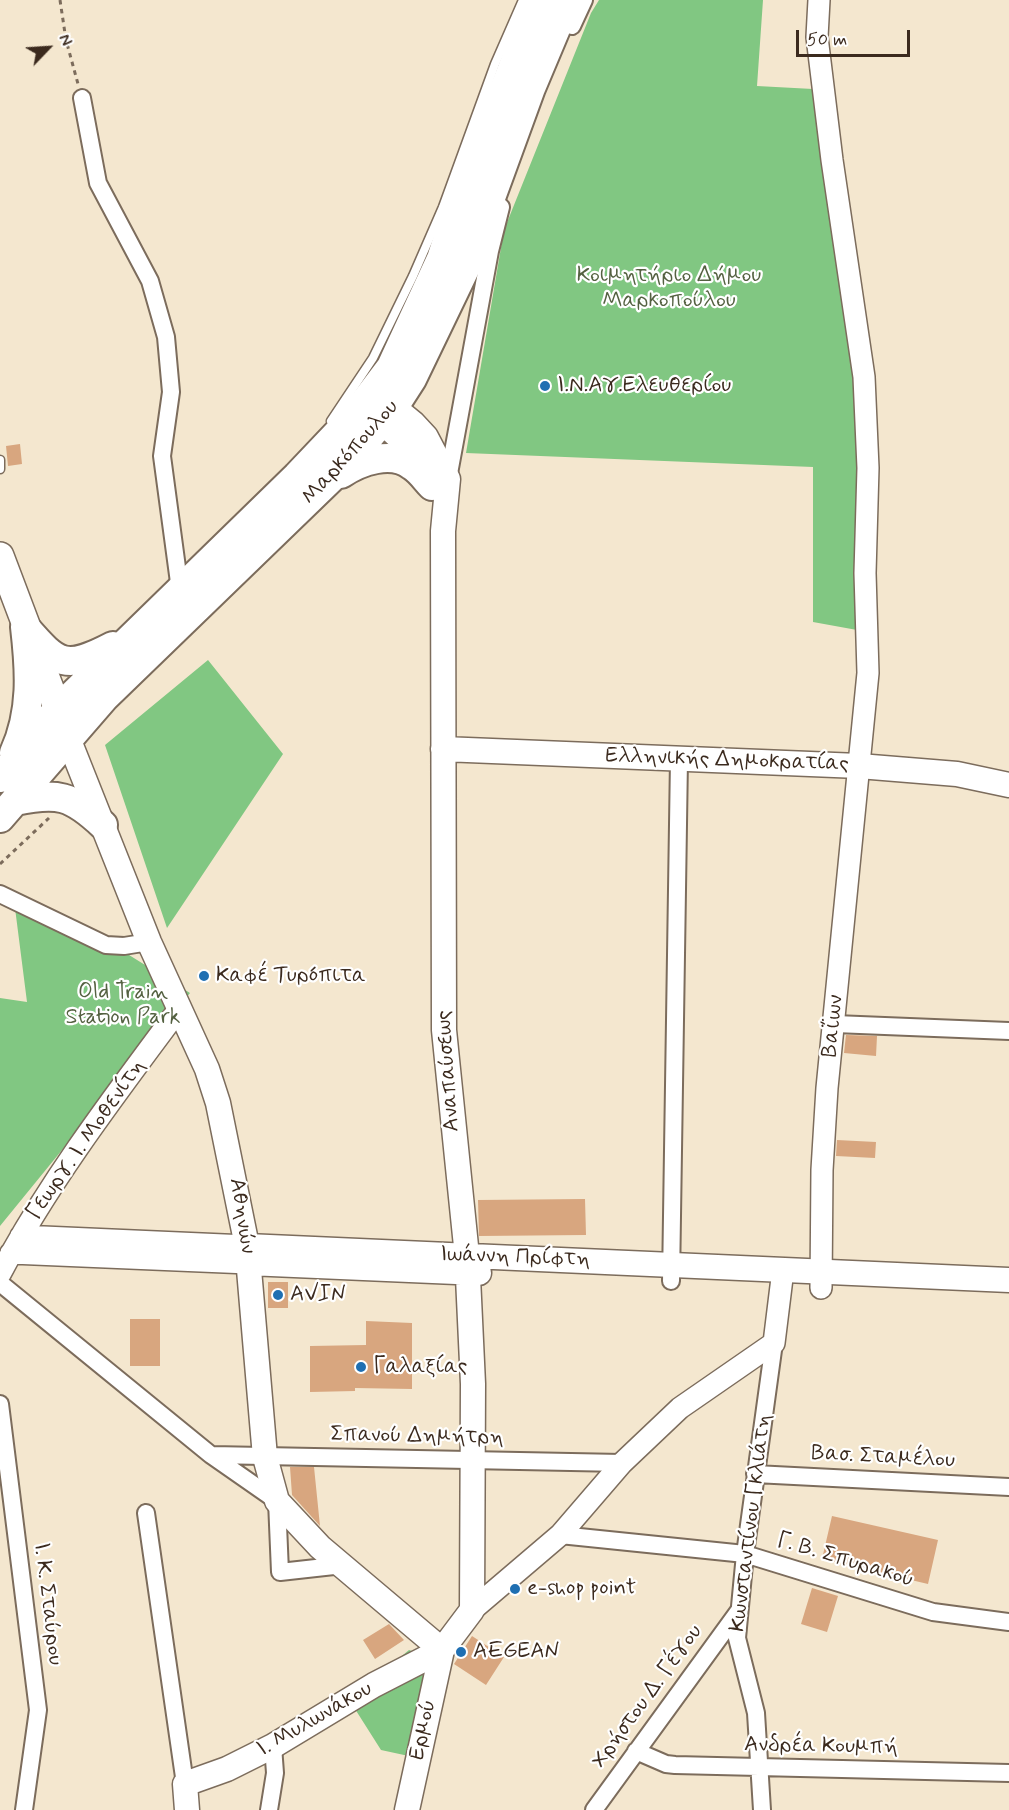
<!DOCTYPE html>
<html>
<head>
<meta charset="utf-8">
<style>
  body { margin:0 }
  #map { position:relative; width:1009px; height:1810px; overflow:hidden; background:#f4e7cf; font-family:Mynerve,sans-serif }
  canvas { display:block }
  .north { position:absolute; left:18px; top:18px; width:60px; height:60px; -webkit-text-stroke:4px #fff; paint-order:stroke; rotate:65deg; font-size:16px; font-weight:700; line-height:24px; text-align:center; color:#3b2a1e }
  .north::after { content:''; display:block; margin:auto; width:21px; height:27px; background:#3b2a1e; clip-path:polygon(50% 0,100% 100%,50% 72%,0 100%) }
  .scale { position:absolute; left:796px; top:30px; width:114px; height:27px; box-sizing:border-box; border:3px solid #3b2a1e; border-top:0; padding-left:8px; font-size:18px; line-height:21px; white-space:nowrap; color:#3b2a1e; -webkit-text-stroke:4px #fff; paint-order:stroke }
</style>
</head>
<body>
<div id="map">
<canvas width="1009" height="1810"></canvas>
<div class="north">N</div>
<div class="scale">50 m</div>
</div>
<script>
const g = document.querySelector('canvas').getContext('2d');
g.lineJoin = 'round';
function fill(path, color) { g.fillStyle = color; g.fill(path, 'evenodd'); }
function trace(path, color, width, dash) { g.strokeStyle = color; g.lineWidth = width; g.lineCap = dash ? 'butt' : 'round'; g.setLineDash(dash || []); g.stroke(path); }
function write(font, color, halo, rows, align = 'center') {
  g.font = font + ' Mynerve,sans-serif'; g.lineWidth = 4.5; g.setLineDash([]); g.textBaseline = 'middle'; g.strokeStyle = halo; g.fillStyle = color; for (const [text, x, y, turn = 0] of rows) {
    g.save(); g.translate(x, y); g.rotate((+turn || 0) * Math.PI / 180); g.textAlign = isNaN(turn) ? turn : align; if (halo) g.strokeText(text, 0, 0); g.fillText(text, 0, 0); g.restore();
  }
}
fill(new Path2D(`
  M 599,0 L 763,0 L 757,86 L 813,89 L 848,316 L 860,471 L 857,630 L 813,622 L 813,467 L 466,453 L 504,230 L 591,13 Z
  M 208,660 L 283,754 L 167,928 L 105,745 Z
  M 15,908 L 113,945 L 190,993 L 0,1226 L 0,998 L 27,1002 Z
  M 409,1650 L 440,1660 L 418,1758 L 381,1750 L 355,1709 L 344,1704 Z`), '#81c782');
fill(new Path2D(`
  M 20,444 L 22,464 L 8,466 L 6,446 Z
  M 846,1035 L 877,1036 L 876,1056 L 844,1053 Z
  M 837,1140 L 876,1142 L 875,1158 L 836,1156 Z
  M 585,1199 L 586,1235 L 479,1236 L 478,1200 Z
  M 268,1282 L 288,1282 L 288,1308 L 268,1308 Z
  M 130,1319 L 160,1319 L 160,1366 L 130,1366 Z
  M 366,1321 L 412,1323 L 412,1389 L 355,1388 L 355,1391 L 310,1392 L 310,1346 L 366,1345 Z
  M 290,1467 L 314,1467 L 320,1526 L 292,1495 Z
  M 832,1516 L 938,1540 L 928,1584 L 822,1559 Z
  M 812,1588 L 838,1596 L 827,1632 L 801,1624 Z
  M 389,1624 L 404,1640 L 375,1659 L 363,1640 Z
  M 472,1636 L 504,1657 L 486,1685 L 454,1664 Z`), '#d8a67f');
const service = new Path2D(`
  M 331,421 L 373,358 L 413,276 L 443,207 L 495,64 L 523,0
  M 0,460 L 0,469`);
const minor = new Path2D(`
  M 572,26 L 584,0
  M 82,98 L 98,183 L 150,281 L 166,337 L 171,392 L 162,456 L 180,590
  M 448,479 L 490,251 L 501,207
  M 0,894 L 106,945 L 124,946 L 149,942
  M 835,1024 L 1009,1031
  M 671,1281 L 679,759
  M 0,1283 L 211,1455 L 277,1501 L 280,1572 L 343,1565
  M 0,1404 L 38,1710 L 24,1810
  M 212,1455 L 622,1463
  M 755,1474 L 1009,1487
  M 146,1513 L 185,1784
  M 560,1535 L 745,1554 L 933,1612 L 1009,1622
  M 636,1751 L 666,1764 L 675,1765 L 1009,1773
  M 269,1810 L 275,1773 L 273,1746
  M 594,1810 L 738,1612
  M 762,1810 L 756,1713 L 737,1638 L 745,1554 L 774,1343`);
const tertiary = new Path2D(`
  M 819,0 L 817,37 L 832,160 L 864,377 L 868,468 L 865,573 L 868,673 L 827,1088 L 822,1170 L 821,1288
  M 21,1236 L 247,1246
  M 11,1253 L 248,1263
  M 0,1274 C 50,1180 115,1095 179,1009
  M 472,1610 L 560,1535 L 622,1463 L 680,1408 L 774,1343 L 783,1270`);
const secondary = new Path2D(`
  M 368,409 L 407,445 L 426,474
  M 68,738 L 149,942 L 207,1069 L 218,1103 L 247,1246 L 265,1457 L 277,1501 L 320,1547 L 442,1650
  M 443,749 L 859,766 L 957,774 L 1009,785
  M 247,1246 L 1009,1280
  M 248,1263 L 479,1273
  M 187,1810 L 185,1784 L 227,1769 L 273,1746 L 374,1685 L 442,1650 L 472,1610 L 473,1384 L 467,1256 L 444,1030 L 443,531 L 448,479 L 426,437 L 413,423 L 380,396
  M 407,1810 L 442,1650`);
const primary = new Path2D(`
  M 0,556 L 65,728`);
const trunk = new Path2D(`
  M 341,474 C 360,461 392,450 412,466 C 420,471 426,480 432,486
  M 25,627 C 58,665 65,671 113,646
  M 14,753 C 33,712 30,670 25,627
  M 0,778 L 57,710 L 297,476 L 353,417 L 391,367 L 441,259 L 458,207 L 539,0
  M 15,801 C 58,792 71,795 103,825
  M 0,818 L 104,698 L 348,462 L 394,407 L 412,379 L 465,269 L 531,88 L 568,0`);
trace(service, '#7c6c5c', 11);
trace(minor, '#7c6c5c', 20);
trace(tertiary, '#7c6c5c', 24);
trace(secondary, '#7c6c5c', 27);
trace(primary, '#7c6c5c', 30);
trace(trunk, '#7c6c5c', 32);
trace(new Path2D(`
  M 60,0 L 66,40 L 78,84
  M 0,864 L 49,818`), '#7c6c5c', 3, [4.5, 4.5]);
trace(service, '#fff', 8);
trace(minor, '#fff', 16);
trace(tertiary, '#fff', 21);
trace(secondary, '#fff', 24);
trace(primary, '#fff', 27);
trace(trunk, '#fff', 28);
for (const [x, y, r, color] of [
  [545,386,6,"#1f6fb2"],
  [204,976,6,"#1f6fb2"],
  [278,1295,6,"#1f6fb2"],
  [361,1367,6,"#1f6fb2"],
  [515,1589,6,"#1f6fb2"],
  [461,1652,6,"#1f6fb2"]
]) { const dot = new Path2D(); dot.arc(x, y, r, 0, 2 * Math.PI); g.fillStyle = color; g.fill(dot); trace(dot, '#fff', 2); }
write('22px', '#546141', '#fff', [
  ["Κοιμητήριο Δήμου",669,276],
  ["Μαρκοπούλου",669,301],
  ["Old Train",123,993],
  ["Station Park",123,1018]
]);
write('22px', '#3b2a1e', '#fff', [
  ["Ι.Ν.Αγ.Ελευθερίου",557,386],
  ["Καφέ Τυρóπιτα",216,976],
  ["AVIN",290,1295],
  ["Γαλαξίας",373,1367],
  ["e-shop point",527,1589],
  ["AEGEAN",473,1652]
], 'left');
write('22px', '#3b2a1e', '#fff', [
  ["Μαρκόπουλου",351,453,-48],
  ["Ελληνικής Δημοκρατίας",727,761,2],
  ["Βαΐων",834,1026,-84],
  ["Αναπαύσεως",449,1071,-94],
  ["Γεωργ. Ι. Μοθενίτη",87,1140,-55],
  ["Αθηνών",241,1216,81],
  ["Ιωάννη Πρίφτη",515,1258,2],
  ["Σπανού Δημήτρη",417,1437,1],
  ["Βασ. Σταμέλου",883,1458,3],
  ["Κωνσταντίνου Γκλιάτη",752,1523,-83],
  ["Γ. Β. Σπυρακού",845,1561,17],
  ["Ι. Κ. Σταύρου",47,1604,83],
  ["Χρήστου Δ. Γέγου",648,1697,-54],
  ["Ι. Μυλωνάκου",315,1720,-30],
  ["Ερμού",424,1730,-78],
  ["Ανδρέα Κουμπή",821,1747,1]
]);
</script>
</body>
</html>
